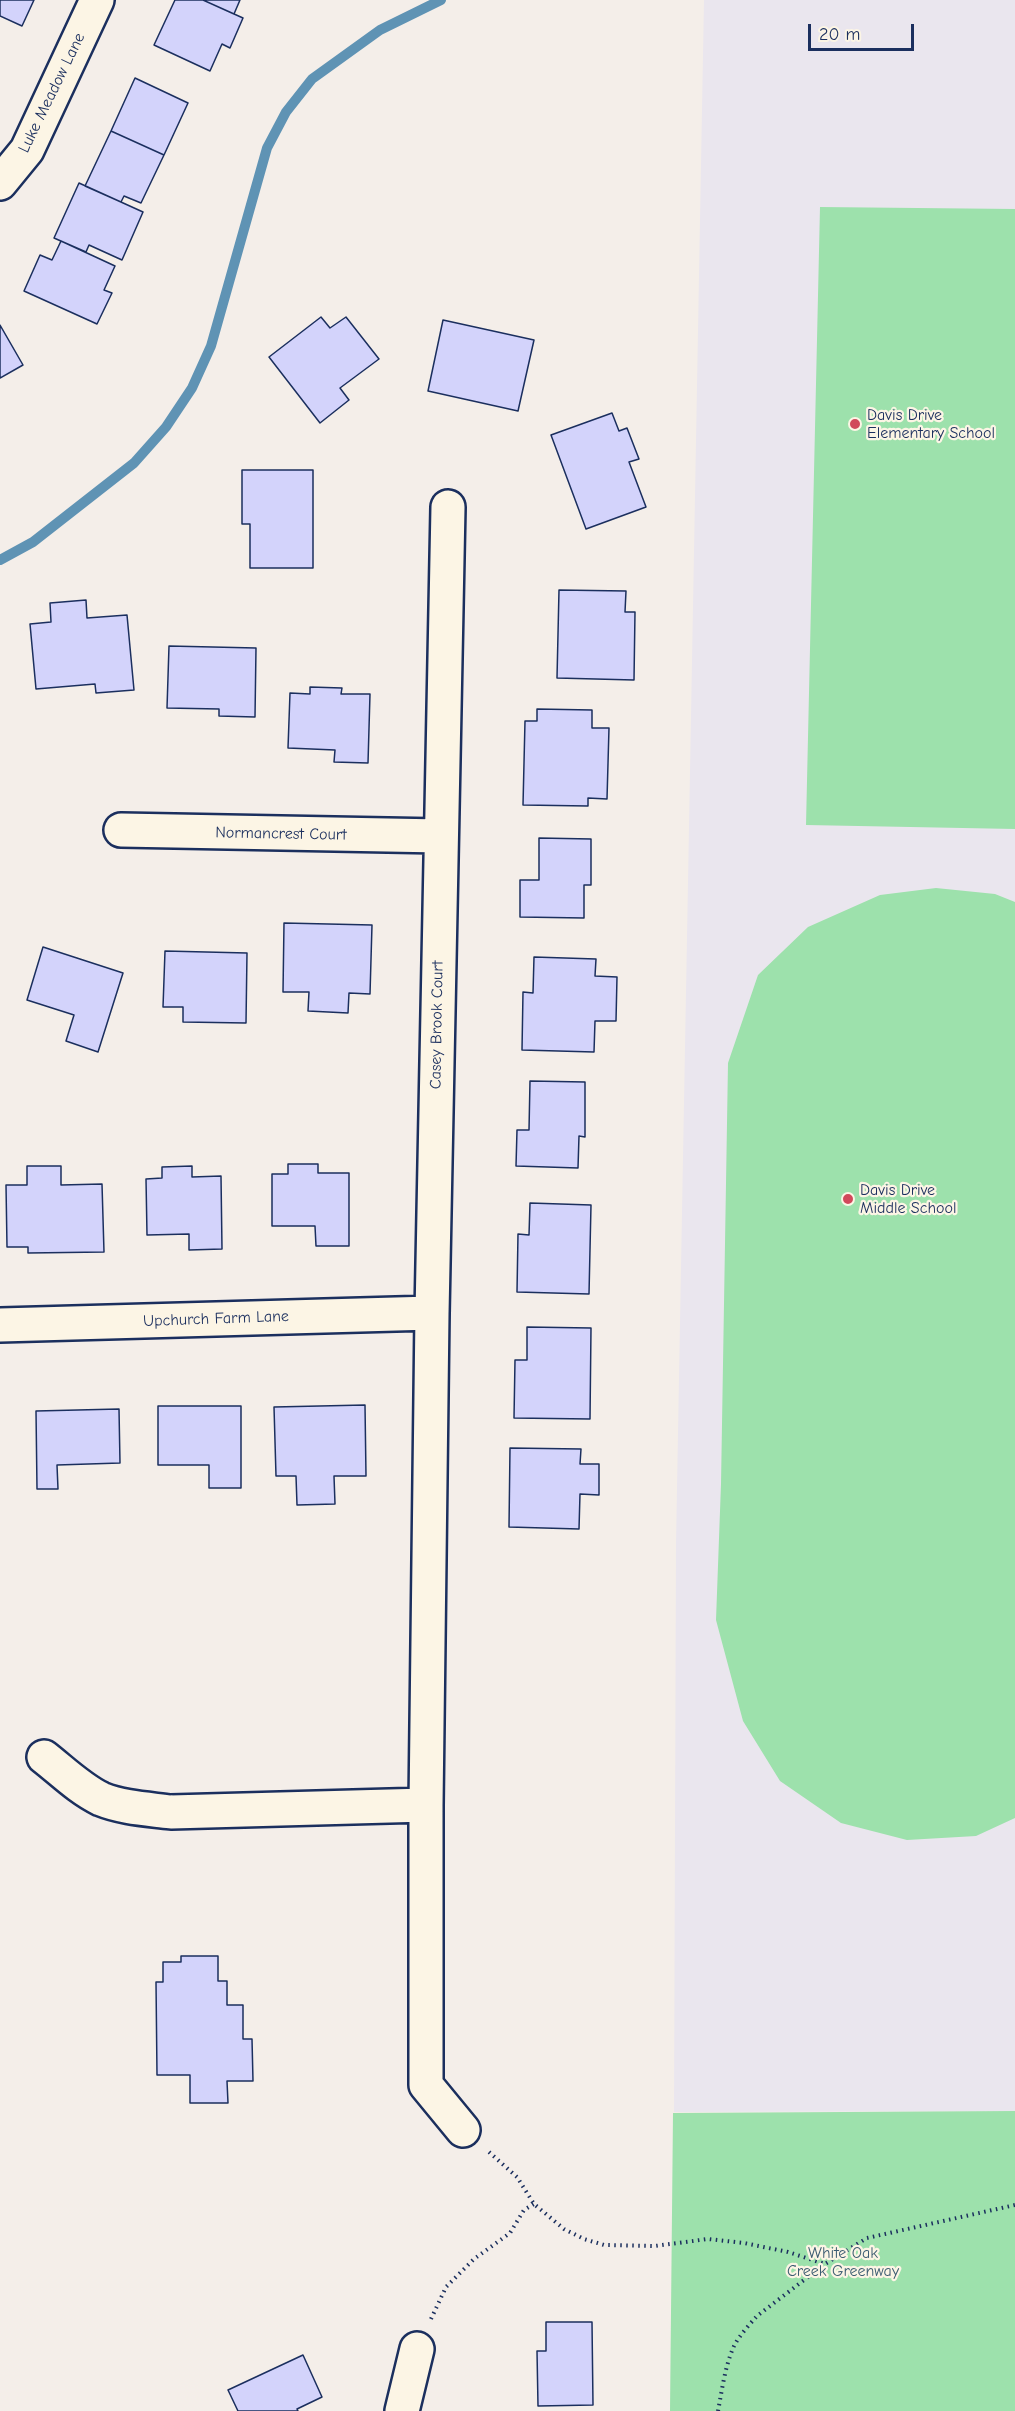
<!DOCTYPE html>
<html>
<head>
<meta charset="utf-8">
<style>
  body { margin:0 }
  #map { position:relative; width:1015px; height:2411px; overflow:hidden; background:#f4eee9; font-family:"Comic Neue",sans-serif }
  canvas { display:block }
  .scale { position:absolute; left:808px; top:24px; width:106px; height:27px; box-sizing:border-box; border:3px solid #1b2f5e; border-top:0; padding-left:8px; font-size:18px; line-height:21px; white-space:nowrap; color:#1b2f5e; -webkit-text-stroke:4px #fcf5e5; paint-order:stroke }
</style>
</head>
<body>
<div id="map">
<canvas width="1015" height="2411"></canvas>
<div class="scale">20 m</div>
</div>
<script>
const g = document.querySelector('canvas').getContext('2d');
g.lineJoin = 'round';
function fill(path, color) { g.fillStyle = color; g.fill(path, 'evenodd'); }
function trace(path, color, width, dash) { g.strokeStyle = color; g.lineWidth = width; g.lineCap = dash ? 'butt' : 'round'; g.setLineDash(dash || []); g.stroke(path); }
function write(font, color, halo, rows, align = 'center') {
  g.font = font + ' "Comic Neue",sans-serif'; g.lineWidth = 4.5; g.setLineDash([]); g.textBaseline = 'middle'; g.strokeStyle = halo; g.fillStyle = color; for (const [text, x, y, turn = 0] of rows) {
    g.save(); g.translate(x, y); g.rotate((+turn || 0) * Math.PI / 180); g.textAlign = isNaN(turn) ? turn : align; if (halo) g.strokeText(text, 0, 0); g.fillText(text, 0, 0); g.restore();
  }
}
fill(new Path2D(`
  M 704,0 L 1015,0 L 1015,2111 L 674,2112 L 676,1543 Z`), '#eae6ee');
fill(new Path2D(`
  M 820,207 L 1015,209 L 1015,829 L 806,825 Z
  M 936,888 L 995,894 L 1015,902 L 1015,1818 L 976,1836 L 907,1840 L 841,1823 L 780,1781 L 743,1721 L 716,1620 L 721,1484 L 728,1063 L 758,975 L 808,927 L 880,895 Z
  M 1015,2111 L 1015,2411 L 670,2411 L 673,2113 Z`), '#9de1ac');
trace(new Path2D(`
  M 0,560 L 33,542 L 134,463 L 166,427 L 192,388 L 211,346 L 267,148 L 286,112 L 312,79 L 380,30 L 441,0`), '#5f93b4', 10);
const building = new Path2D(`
  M 0,0 L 34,0 L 22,26 L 0,16 Z
  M 175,0 L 203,0 L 243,18 L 230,48 L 222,44 L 210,71 L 154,45 Z
  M 203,0 L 240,0 L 234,14 Z
  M 135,78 L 188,103 L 164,155 L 111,131 Z
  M 111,131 L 164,155 L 141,203 L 124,196 L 121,202 L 85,186 Z
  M 79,183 L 143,212 L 122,260 L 89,245 L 86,252 L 54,238 Z
  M 61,241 L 115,266 L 104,290 L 112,293 L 97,324 L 24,291 L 40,255 L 52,260 Z
  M 321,317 L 330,328 L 346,317 L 379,359 L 340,388 L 349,400 L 320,423 L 269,357 Z
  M 443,320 L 534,340 L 518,411 L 428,391 Z
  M 0,325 L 23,365 L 0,378 Z
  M 612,413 L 619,431 L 627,428 L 639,459 L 629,462 L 646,507 L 586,529 L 551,435 Z
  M 242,470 L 313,470 L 313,568 L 250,568 L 250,524 L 242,524 Z
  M 559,590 L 626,591 L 625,612 L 635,612 L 634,680 L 557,678 Z
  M 86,600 L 87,618 L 127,615 L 134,690 L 96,693 L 95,684 L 36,689 L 30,624 L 51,622 L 50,603 Z
  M 169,646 L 256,648 L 255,717 L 219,716 L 219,709 L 167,708 Z
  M 310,687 L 342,688 L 341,694 L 370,694 L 368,763 L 334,762 L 335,750 L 288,748 L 290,693 L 310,694 Z
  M 537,709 L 592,710 L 592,728 L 609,728 L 607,799 L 588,798 L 588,806 L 523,805 L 525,721 L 537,721 Z
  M 539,838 L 591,839 L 591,885 L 584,885 L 584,918 L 520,917 L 520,880 L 539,880 Z
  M 284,923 L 372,925 L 370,994 L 349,993 L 348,1013 L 308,1011 L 309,992 L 283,992 Z
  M 43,947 L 123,973 L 98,1052 L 66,1041 L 74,1015 L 27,1000 Z
  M 165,951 L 247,953 L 246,1023 L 183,1022 L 183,1007 L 163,1007 Z
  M 534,957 L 596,959 L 595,976 L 617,977 L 616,1021 L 595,1021 L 594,1052 L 522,1050 L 523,992 L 533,993 Z
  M 530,1081 L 585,1082 L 585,1137 L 579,1136 L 578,1168 L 516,1166 L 517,1130 L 529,1130 Z
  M 288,1164 L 318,1164 L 318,1173 L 349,1173 L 349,1246 L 316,1246 L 315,1226 L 272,1226 L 272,1174 L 288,1174 Z
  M 27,1166 L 61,1166 L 61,1185 L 102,1184 L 104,1252 L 28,1253 L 28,1247 L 7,1247 L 6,1185 L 27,1185 Z
  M 192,1166 L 192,1177 L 221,1176 L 222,1249 L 189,1250 L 189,1234 L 147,1235 L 146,1179 L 162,1178 L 162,1167 Z
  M 530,1203 L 591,1205 L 589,1294 L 517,1292 L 518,1234 L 529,1235 Z
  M 527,1327 L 591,1328 L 590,1419 L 514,1418 L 515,1360 L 527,1360 Z
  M 365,1405 L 366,1476 L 334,1476 L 335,1504 L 297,1505 L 296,1476 L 276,1476 L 274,1407 Z
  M 158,1406 L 241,1406 L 241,1488 L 209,1488 L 209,1465 L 158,1465 Z
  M 119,1409 L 120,1463 L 57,1465 L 58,1489 L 37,1489 L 36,1411 Z
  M 510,1448 L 581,1449 L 580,1464 L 599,1464 L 599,1495 L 580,1494 L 579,1529 L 509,1527 Z
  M 181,1956 L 218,1956 L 218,1981 L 227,1981 L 227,2005 L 243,2005 L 243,2039 L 252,2039 L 253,2081 L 227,2081 L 228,2103 L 190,2103 L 190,2075 L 157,2075 L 156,1982 L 163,1982 L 163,1962 L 181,1962 Z
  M 546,2322 L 592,2322 L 593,2405 L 538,2406 L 537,2351 L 546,2351 Z
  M 303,2355 L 322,2397 L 297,2409 L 298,2411 L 238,2411 L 228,2390 Z`);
fill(building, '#d3d3fb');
trace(building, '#1b2f5e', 1.5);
const minor = new Path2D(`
  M 0,183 L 27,150 L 97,0
  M 448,507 L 432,1313 L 426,1805 L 426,2085 L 463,2130
  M 121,830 L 441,836
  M 0,1325 L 432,1313
  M 44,1757 C 62,1771 80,1789 101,1799 C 123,1808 148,1809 171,1812 L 426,1805
  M 402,2411 L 417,2349`);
trace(minor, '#1b2f5e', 38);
trace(new Path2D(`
  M 489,2152 L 517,2177 L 534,2204 L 564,2229 L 584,2239 L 604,2245 L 655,2246 L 708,2239 L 744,2243 L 788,2252 L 825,2264
  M 431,2319 L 446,2287 L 474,2259 L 510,2233 L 524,2210 L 534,2204
  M 718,2411 C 722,2390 725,2366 734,2346 C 739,2336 749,2325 757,2316 L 825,2264 L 867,2238 L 1015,2205`), '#1b2f5e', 4, [1.5, 4.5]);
trace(minor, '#fcf5e5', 33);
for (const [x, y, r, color] of [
  [855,424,6,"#d1495b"],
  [848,1199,6,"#d1495b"]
]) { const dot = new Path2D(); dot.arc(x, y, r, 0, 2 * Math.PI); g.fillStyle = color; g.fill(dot); trace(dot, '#fcf5e5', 2); }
write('16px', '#1b2f5e', '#fcf5e5', [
  ["Luke Meadow Lane",52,93,-64],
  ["Normancrest Court",281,834,1],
  ["Casey Brook Court",437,1025,-89],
  ["Upchurch Farm Lane",216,1319,-2]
]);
write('16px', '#1b2f5e', '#fcf5e5', [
  ["Davis Drive",867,415],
  ["Elementary School",867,433],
  ["Davis Drive",860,1190],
  ["Middle School",860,1208]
], 'left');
write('16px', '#3c5c72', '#fcf5e5', [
  ["White Oak",843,2253],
  ["Creek Greenway",843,2271]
]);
</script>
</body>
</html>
